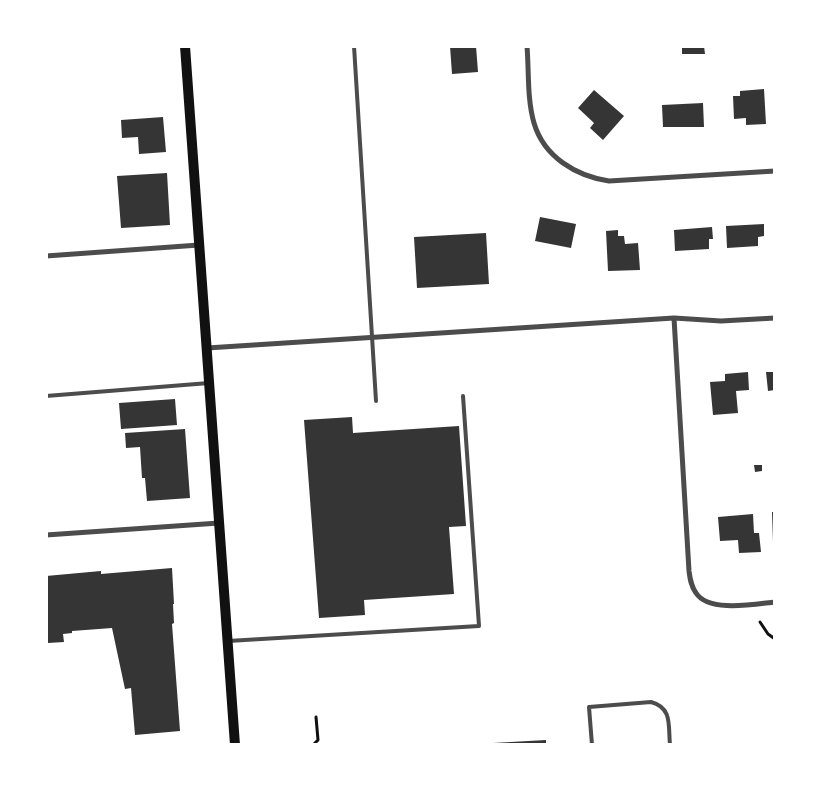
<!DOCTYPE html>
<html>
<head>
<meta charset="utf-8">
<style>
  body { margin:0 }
  #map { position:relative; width:821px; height:791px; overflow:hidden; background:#fff; font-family:Karla,sans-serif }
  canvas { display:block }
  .frame { position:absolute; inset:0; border:48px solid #fff; pointer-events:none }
</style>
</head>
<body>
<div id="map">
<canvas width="821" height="791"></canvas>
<div class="frame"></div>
</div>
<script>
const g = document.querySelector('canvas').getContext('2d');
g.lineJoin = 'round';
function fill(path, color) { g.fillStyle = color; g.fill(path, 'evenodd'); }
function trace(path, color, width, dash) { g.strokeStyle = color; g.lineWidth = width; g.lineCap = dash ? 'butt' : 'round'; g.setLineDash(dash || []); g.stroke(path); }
fill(new Path2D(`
  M 450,46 L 476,46 L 478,72 L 452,74 Z
  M 682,46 L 704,46 L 705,54 L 682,54 Z
  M 764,89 L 766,124 L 746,125 L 746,118 L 734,119 L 733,96 L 740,96 L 740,91 Z
  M 594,90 L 624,116 L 603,140 L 590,128 L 594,123 L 578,108 Z
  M 703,103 L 704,127 L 663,127 L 662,105 Z
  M 163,117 L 166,152 L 139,154 L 138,137 L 122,138 L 121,120 Z
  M 167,173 L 170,225 L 121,228 L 117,176 Z
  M 540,217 L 576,224 L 571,248 L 535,241 Z
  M 764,224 L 764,236 L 758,237 L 758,246 L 727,248 L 726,226 Z
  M 712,227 L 713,239 L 709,239 L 709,249 L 675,251 L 674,230 Z
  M 618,230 L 618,236 L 624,236 L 625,244 L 638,243 L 640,270 L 608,271 L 606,231 Z
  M 486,233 L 489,284 L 417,288 L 414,237 Z
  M 748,372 L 749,390 L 736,391 L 738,413 L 713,415 L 710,382 L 725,381 L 725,374 Z
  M 766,372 L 775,372 L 775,390 L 768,391 Z
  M 175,399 L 177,425 L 121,429 L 119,403 Z
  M 352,417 L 353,433 L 459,426 L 466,526 L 449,527 L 454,594 L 364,600 L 365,615 L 319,618 L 304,420 Z
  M 185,429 L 190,498 L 147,501 L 145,478 L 142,478 L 140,447 L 126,448 L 125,433 Z
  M 754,465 L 762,465 L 762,471 L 755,472 Z
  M 772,512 L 775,512 L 775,542 L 773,542 Z
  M 753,514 L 754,533 L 759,533 L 761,552 L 739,553 L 738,540 L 720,541 L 718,517 Z
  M 172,568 L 174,604 L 173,604 L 174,623 L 172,624 L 180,731 L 135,735 L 131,688 L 125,689 L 112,628 L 72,631 L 72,633 L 63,634 L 64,642 L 48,643 L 46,635 L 46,576 L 101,571 L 101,574 Z
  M 546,740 L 546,745 L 493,745 L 493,743 Z`), '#353535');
trace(new Path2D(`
  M 760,622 L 768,634 L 775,639
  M 313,745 L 318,740 L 316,717`), '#111', 3);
trace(new Path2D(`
  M 354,46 L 376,401
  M 46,396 L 209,383
  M 228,641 L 479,626 L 463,396
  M 592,745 L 589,707 L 651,702 C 673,708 668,726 670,745`), '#4c4c4c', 4);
trace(new Path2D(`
  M 527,46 C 529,71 527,99 534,123 C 544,157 576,176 609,181 L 775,171
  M 46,256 L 199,245
  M 674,318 L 689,571 C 690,579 691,586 696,593 C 709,613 755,604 775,602
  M 207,348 L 674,318 L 721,321 L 775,318
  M 46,535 L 219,523`), '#4c4c4c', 5);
trace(new Path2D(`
  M 185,46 L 235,745`), '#111', 10);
</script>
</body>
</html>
